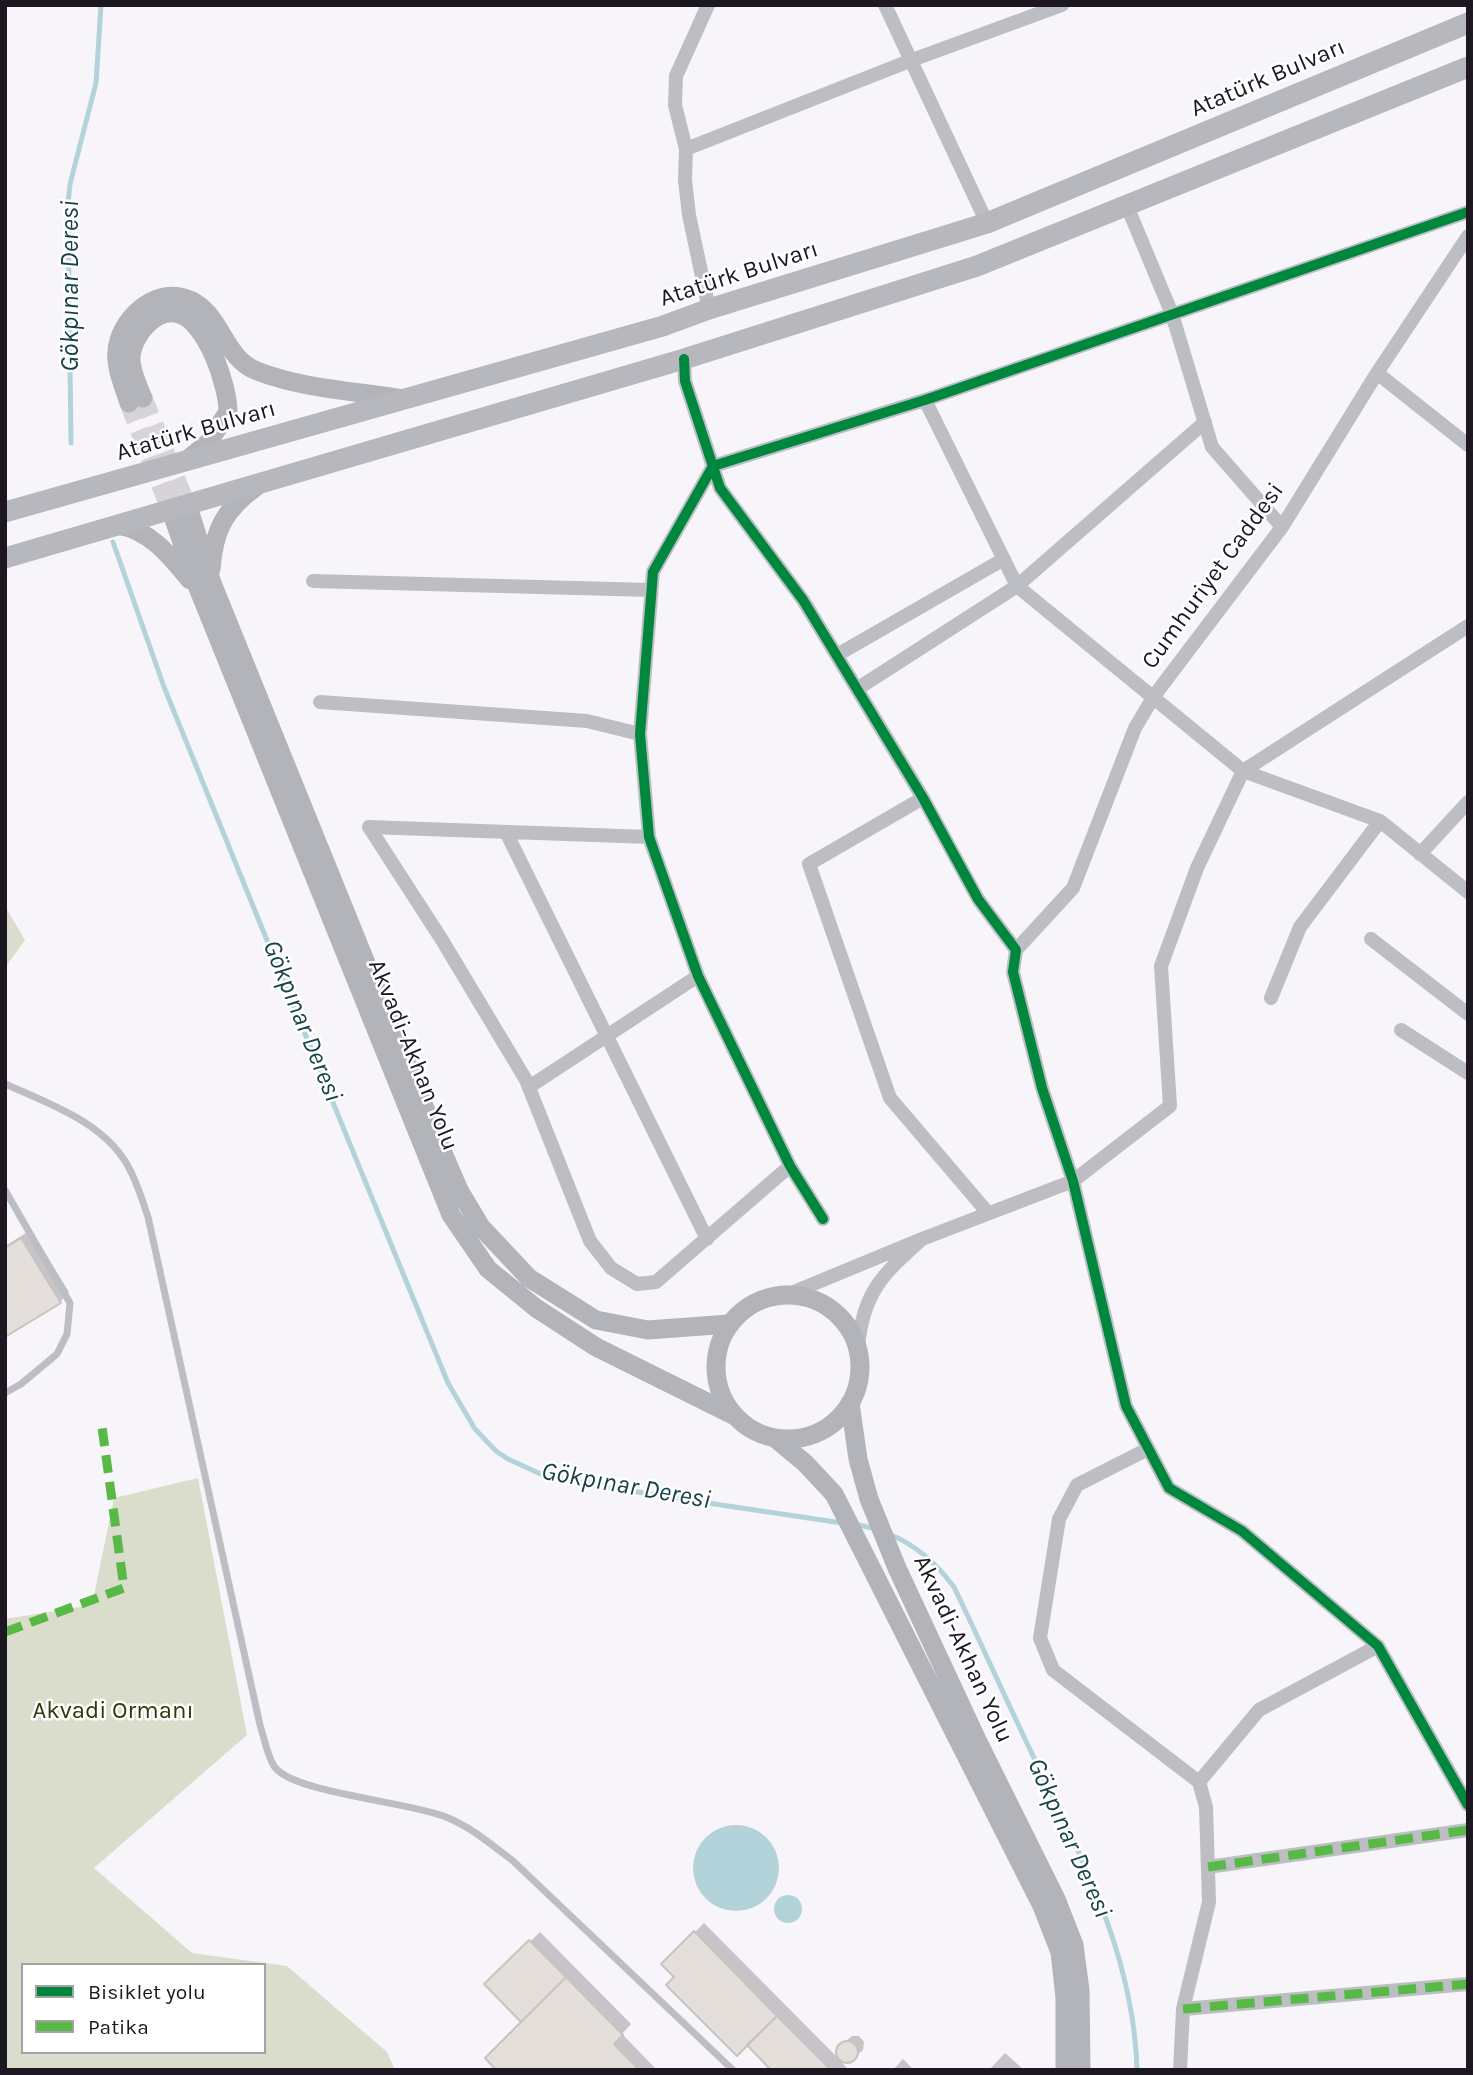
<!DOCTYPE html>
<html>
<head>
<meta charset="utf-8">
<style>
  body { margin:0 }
  #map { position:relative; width:1473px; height:2075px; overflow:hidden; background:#f8f5fa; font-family:Karla,sans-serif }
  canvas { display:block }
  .frame { position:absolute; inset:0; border:7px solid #1d1721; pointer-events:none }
  .legend { position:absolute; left:21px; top:1963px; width:245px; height:91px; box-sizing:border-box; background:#fff; border:2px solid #a5a2a6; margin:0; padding:9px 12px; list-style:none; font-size:21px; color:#1d1721 }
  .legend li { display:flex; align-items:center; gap:14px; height:35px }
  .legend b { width:35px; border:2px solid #a5a2a6 }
</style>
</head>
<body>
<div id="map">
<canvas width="1473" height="2075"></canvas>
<div class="frame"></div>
<ul class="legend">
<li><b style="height:9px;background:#00873e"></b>Bisiklet yolu</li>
<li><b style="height:9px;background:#58b947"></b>Patika</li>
</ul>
</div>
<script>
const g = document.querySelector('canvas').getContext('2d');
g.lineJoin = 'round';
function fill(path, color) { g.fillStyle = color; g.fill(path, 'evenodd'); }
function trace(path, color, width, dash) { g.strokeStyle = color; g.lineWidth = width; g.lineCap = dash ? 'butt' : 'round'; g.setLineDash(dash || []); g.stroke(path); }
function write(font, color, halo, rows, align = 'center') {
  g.font = font + ' Karla,sans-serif'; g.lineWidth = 5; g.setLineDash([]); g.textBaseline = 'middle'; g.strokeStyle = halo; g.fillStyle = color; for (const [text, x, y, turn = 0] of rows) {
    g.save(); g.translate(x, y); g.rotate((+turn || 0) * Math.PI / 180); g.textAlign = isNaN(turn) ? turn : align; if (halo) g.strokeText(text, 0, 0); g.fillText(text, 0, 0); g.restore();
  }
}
fill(new Path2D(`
  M 5,906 L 25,940 L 5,968 Z
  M 198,1478 L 247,1735 L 94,1868 L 192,1953 L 287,1966 L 387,2052 L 395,2070 L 5,2070 L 5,1619 L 92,1605 L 114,1498 ZM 23,1965 L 264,1965 L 264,2052 L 23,2052 Z`), '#dbddcc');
fill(new Path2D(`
  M693 1868a43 43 0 1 1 86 0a43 43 0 1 1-86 0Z
  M774 1909a14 14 0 1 1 28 0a14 14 0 1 1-28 0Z`), '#b3d3da');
fill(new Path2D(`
  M 31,1230 L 69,1292 L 60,1302 L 5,1335 L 5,1246 Z
  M 704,1923 L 838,2058 L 839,2047 L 852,2036 L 859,2036 L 864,2042 L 863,2050 L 850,2061 L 839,2060 L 849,2070 L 774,2070 L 663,1964 Z
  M 540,1932 L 631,2024 L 622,2034 L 657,2070 L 499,2070 L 524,2022 L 487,1984 Z
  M 1005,2053 L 1024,2070 L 989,2070 Z
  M 903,2059 L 914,2070 L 893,2070 Z`), '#0003');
trace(new Path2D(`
  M 71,443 L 68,204 L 70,184 L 96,83 L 101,5
  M 113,542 L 164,687 L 347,1137 L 448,1383 L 475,1429 L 496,1451 L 508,1459 L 545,1476 L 661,1496 L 842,1523
  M 855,1524 L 876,1529
  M 889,1534 C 916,1545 937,1564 954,1587 C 982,1645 1008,1704 1036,1762 C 1083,1861 1134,1957 1137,2070`), '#b3d3da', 5);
const building = new Path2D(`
  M 21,1238 L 61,1303 L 5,1337 L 5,1248 Z
  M 694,1931 L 777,2016 L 737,2056 L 666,1985 L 674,1977 L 661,1964 Z
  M 529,1940 L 566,1977 L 521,2022 L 484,1984 Z
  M 566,1977 L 623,2035 L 614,2044 L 639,2070 L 496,2070 L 485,2058 Z
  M 777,2016 L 831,2070 L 771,2070 L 747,2045 Z
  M836 2052a11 11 0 1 1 22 0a11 11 0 1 1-22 0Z`);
fill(building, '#e5dfdb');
trace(building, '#c8c3c0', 2);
trace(new Path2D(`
  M 143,398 L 191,516
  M 129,403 L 175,522`), '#d7d4d9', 19, [19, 10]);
trace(new Path2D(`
  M 5,1084 C 50,1104 109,1124 131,1172 C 138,1186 143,1202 148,1217 L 260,1725 C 264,1737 267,1755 274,1766 C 291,1793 410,1802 446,1817 C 471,1827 492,1845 513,1861 L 733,2070
  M 5,1190 L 70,1303 L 67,1334 L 57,1354 L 21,1384 L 5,1393`), '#bdbec4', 7);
trace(new Path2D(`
  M 708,5 L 676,76 L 675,105 L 686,149 L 685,180 L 689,215 L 709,309
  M 885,5 L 987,223
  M 686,149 L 912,60 L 1062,5
  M 1127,206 L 1172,314 L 1212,447 L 1282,527
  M 684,359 L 685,381 L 720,488 L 803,600 L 923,798 L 978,899 L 1016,950 L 1013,972 L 1042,1088 L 1073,1181 L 1126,1406 L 1169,1488 L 1242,1531 L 1378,1646 L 1468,1805
  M 1377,373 L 1468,445
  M 925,400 L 1017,586 L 1243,771 L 1380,821 L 1468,892
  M 313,581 L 651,590
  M 837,655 L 1004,559
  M 857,689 L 1017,586 L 1205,422
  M 320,702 L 587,721 L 640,734
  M 923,798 L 809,864 L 890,1098 L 988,1213
  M 369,827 L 442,940 L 526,1080 L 590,1241 L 611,1268 L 637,1284 L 656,1282 L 790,1166
  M 369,827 L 649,837
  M 506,832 L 707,1239
  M 1420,854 L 1468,802
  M 1371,939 L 1468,1014
  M 1016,950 L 1073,888 L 1135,728 L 1154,696 L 1282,527 L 1377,373 L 1468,236
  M 1271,998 L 1300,927 L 1380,821
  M 1401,1030 L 1468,1073
  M 529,1087 L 698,976
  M 823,1219 L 790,1166 L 698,976 L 649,837 L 640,734 L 653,572 L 713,466 L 925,400 L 1468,212
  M 922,1239 L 1073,1181 L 1170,1106 L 1161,966 L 1197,868 L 1243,771 L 1468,626
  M 789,1294 L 922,1239 C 883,1274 863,1292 858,1347
  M 1148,1449 L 1077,1485 L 1059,1519 L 1040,1638 L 1053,1670 L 1199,1782
  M 1208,1867 L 1468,1830
  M 1183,2009 L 1468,1984
  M 1180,2070 L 1183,2009 L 1209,1902 L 1206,1807 L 1199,1782 L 1259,1710 L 1378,1646`), '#bdbec4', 14);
trace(new Path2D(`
  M 143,398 C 138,386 130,370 131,356 C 133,335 156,307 179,314 C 207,322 228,386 228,412 L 208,443 L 187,460
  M 129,403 C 124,387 115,367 117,351 C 119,321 153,288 184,298 C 222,309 221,357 257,371 C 303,389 356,391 404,399
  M 191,516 L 212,583 L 443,1153 L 459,1190 L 481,1227 L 529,1278 L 596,1320 L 648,1330 L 729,1324
  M 175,522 L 198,588 L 451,1215 L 488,1269 L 536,1308 L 596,1347 L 733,1415
  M 118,525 C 150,530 170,556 190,580
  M 211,569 C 214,529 225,509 257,486
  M716 1367a72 72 0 1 1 144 0a72 72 0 1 1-144 0Z
  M 850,1403 L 858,1459 L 869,1499 L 897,1568 L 978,1742 L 1056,1899 L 1074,1945 L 1080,1990 L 1081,2070
  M 776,1439 L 805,1463 L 834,1494 L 1042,1906 L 1060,1952 L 1065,1998 L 1065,2070`), '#b2b4ba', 19);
trace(new Path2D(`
  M 5,512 L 663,326 L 709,309 L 987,223 L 1468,23
  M 5,558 L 684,359 L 977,266 L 1468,67`), '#b7b7be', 21);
trace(new Path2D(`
  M 5,1632 L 124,1588 L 102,1427
  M 1208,1867 L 1468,1830
  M 1183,2009 L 1468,1984`), '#58b947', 9, [18, 9]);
trace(new Path2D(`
  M 684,359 L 685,381 L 720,488 L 803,600 L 923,798 L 978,899 L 1016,950 L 1013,972 L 1042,1088 L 1073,1181 L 1126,1406 L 1169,1488 L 1242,1531 L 1378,1646 L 1468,1805
  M 823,1219 L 790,1166 L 698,976 L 649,837 L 640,734 L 653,572 L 713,466 L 925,400 L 1468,212`), '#00873e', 10);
write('24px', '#1d1721', '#fff', [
  ["Atatürk Bulvarı",1268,78,-23],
  ["Atatürk Bulvarı",739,274,-18],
  ["Atatürk Bulvarı",196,431,-16],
  ["Cumhuriyet Caddesi",1213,576,-54],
  ["Akvadi-Akhan Yolu",413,1055,68],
  ["Akvadi-Akhan Yolu",963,1649,65]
]);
write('24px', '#33370a', '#fff', [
  ["Akvadi Ormanı",113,1711]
]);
write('italic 26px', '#174248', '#fff', [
  ["Gökpınar Deresi",71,286,-90],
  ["Gökpınar Deresi",302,1021,68],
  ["Gökpınar Deresi",626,1486,10],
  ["Gökpınar Deresi",1069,1838,66]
]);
</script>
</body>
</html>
